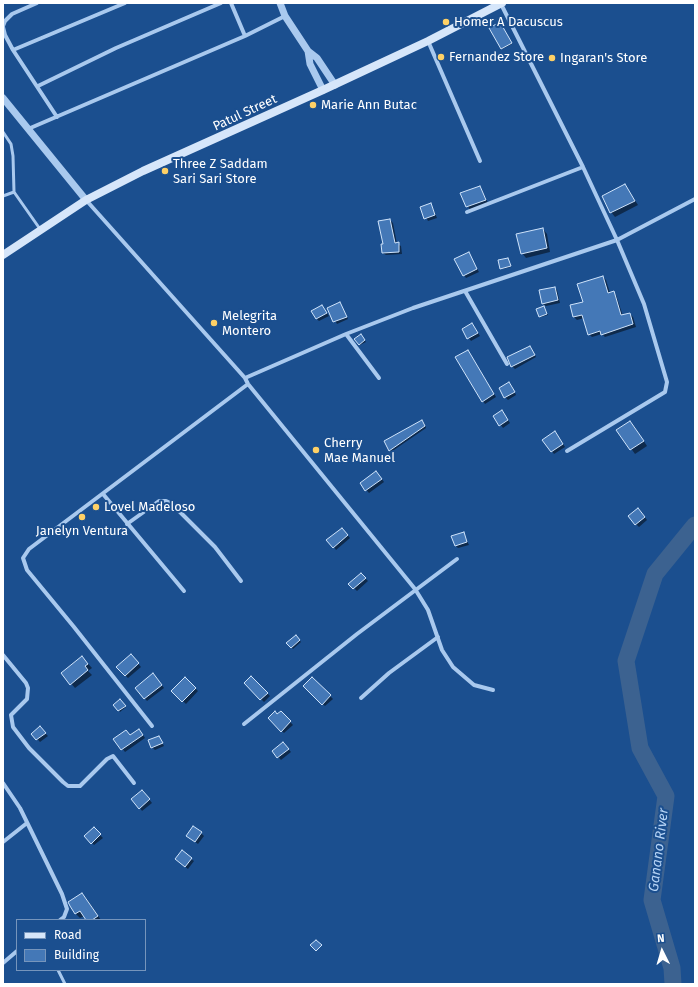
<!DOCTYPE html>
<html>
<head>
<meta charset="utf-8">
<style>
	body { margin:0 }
	#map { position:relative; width:698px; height:987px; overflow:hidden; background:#1b4f8f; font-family:"Fira Sans",sans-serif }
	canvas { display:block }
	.frame { position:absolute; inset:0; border:4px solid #fff; pointer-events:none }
	.legend { position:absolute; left:16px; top:919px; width:130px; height:52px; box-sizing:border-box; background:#1b4f8f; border:1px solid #7695bc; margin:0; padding:5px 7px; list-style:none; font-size:12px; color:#fff }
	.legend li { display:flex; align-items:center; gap:8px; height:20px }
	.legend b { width:20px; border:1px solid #7695bc }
	.north { position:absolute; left:642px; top:931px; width:40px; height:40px; -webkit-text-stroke:3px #1b4f8f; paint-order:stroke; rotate:355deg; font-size:11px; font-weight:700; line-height:16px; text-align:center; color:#fff }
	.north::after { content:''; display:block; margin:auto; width:14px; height:18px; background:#fff; clip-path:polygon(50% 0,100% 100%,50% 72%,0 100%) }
</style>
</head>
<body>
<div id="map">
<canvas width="698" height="987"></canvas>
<div class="frame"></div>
<ul class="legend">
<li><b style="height:5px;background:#d6e6fa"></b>Road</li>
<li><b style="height:11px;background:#4478b7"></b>Building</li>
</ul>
<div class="north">N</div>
</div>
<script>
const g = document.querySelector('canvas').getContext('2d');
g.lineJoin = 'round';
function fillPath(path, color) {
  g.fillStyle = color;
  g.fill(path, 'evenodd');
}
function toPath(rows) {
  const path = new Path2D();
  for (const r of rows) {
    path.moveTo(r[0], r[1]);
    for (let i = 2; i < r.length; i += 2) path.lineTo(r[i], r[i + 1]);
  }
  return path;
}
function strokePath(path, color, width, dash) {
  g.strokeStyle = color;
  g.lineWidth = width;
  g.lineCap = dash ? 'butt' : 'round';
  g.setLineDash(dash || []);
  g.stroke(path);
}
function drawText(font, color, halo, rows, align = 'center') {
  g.font = font + ' "Fira Sans",sans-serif';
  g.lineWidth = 4;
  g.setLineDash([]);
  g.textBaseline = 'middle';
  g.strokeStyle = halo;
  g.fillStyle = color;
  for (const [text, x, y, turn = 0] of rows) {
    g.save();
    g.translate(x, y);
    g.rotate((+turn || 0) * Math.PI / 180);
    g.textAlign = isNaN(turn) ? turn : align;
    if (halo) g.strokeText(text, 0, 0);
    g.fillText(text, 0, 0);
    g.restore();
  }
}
fillPath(toPath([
	[500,23,512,44,502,49,501,48],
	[625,185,638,205,615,217,611,212],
	[480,187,488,203,470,210,461,193],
	[431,204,437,218,428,221,421,207],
	[390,220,393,223,397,244,401,246,402,254,386,255,383,253],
	[543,229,547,234,550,252,526,258,522,253],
	[468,254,479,272,466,278,464,275],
	[508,259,511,267,502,269,501,268],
	[603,277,606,280,610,293,613,292,616,295,623,316,630,314,633,317,636,327,605,337,602,334,592,337,589,334,584,318,577,320,574,317,571,306,584,302],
	[554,288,557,290,560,303,546,306,543,304],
	[340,303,348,319,337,324,328,308],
	[322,306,329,316,319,321,316,318],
	[544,307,548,315,541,317,540,316],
	[472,324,480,336,471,341,463,330],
	[361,336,366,342,360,345,356,340],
	[530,347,536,357,515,369,512,366],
	[468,351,496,397,485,404,483,401],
	[512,386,516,395,508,400,505,397],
	[502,411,510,423,503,428,494,416],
	[424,423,426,428,391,452,390,450],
	[634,426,647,446,635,454,618,430],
	[557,435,565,447,554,454,544,440],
	[379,475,384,482,369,493,361,484],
	[641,512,647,520,639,527,636,524],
	[344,531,350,538,336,550,334,547],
	[463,533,469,545,458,548,456,546],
	[361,574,368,581,357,591,350,584],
	[296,636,301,642,293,649,288,643],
	[131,655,141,667,128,678,117,667],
	[82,657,92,668,88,671,92,675,75,688,62,673],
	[156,677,164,688,147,701,136,688],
	[251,677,270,696,264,702,245,683],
	[185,678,198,691,186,704,173,691],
	[312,678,333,699,325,706,304,686],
	[120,701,126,707,120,712,115,705],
	[281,712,293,725,284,733,269,718,277,716],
	[40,728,48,736,40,742,33,734],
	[126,731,130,735,141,732,145,738,125,752,115,739],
	[159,737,164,746,155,750,152,747],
	[286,746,291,752,281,760,273,751],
	[145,794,152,803,142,811,140,808],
	[94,829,103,838,94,845,86,836],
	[201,833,204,836,198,844,190,838],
	[191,859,194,861,188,869,179,862],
	[82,894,86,898,101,920,87,920,84,916,80,918,76,914,70,902]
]), '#0007');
strokePath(toPath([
	[673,984,672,968,652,900,666,796,640,748,626,661,655,574,695,525]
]), '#3c6290', 17);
const building = toPath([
	[500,22,512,43,501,49,489,28,500,22],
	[625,184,635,201,610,213,602,196,625,184],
	[480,186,486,200,466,207,460,193,480,186],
	[431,203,435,215,424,219,420,207,431,203],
	[390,219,395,243,399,242,399,252,382,253,381,244,383,244,378,221,390,219],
	[543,228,547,248,521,254,516,234,543,228],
	[469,252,477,269,463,276,454,259,469,252],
	[508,258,511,266,500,269,498,260,508,258],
	[603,276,608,293,614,291,621,315,630,313,633,324,601,335,600,331,588,335,582,315,573,317,570,305,583,302,577,284,603,276],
	[555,287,558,300,542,304,539,290,555,287],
	[340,302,347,317,333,322,327,308,340,302],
	[322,305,327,313,316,319,311,311,322,305],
	[544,306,547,314,539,317,536,309,544,306],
	[472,323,478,333,467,339,462,329,472,323],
	[361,334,365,340,359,345,354,339,361,334],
	[530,346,535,355,511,367,507,357,530,346],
	[468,350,494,394,482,402,455,357,468,350],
	[509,382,515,392,504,398,499,388,509,382],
	[502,410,508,420,499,426,493,416,502,410],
	[422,420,425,426,389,451,384,441,422,420],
	[630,421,644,441,630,450,616,430,630,421],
	[555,431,563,444,551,452,542,440,555,431],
	[376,471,382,479,365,491,360,483,376,471],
	[638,508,645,517,635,525,628,516,638,508],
	[342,528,348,535,333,548,326,540,342,528],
	[464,532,467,542,455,546,451,536,464,532],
	[361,573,366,578,353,589,348,584,361,573],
	[296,635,300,640,291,648,286,643,296,635],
	[131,654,139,663,125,676,116,667,131,654],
	[82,656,88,664,85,666,88,670,70,685,61,673,82,656],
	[153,673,162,685,144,699,135,688,153,673],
	[251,676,268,693,260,700,244,683,251,676],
	[185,677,196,688,182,702,171,691,185,677],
	[312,677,331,695,322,705,303,686,312,677],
	[120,699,126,706,118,711,113,705,120,699],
	[275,711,277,714,281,711,291,721,281,732,268,718,275,711],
	[40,726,46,733,36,740,31,734,40,726],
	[139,729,143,735,121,750,113,739,126,730,130,735,139,729],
	[159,736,163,743,151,748,148,740,159,736],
	[283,742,289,749,277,758,272,751,283,742],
	[142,790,150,799,139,809,131,799,142,790],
	[193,826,202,832,195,842,186,836,193,826],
	[94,827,101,834,91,844,84,836,94,827],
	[182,850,192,858,185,867,175,859,182,850],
	[82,893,98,916,92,920,86,920,80,911,75,914,70,906,68,902,82,893],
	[316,940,322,945,316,951,310,945,316,940]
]);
fillPath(building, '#4478b7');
strokePath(building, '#cfe3fa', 1);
strokePath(toPath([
	[3,132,11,144,13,156,14,192,40,229],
	[3,196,14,192],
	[58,970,65,984]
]), '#a9c9ee', 3);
strokePath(toPath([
	[231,3,245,36],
	[501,4,583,167,617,240,644,304,667,382,665,392,567,451],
	[3,26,5,21,12,14,37,3],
	[3,27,5,35,13,50,57,117],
	[428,41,480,161],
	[13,50,125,3],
	[38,86,116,48,221,3],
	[28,129,245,36,285,16],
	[86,200,245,378,248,384,415,589,428,610,442,650,453,667,474,685,493,690],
	[467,212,583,167],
	[465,291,507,364],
	[346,334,379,378],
	[245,378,346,334,413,308,617,240,695,199],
	[103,494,184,591],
	[127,524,159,501,166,501,172,504,215,547,241,581],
	[3,655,26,683,28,688,27,699,11,715,13,727,29,748,63,782,68,786,80,786,107,759,113,756,134,783],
	[361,698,389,673,438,637],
	[244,724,357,634,457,559],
	[152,726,74,627,27,570,23,558,29,549,248,384],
	[3,783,20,808,62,894,67,909,64,917,60,920],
	[3,842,27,823],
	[3,963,17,951]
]), '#a9c9ee', 4);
strokePath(toPath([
	[280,3,285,16,308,51,317,58,335,85],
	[308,51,310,64,323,90],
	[3,98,86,200]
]), '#a9c9ee', 7);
strokePath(toPath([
	[3,255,86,200,143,171,323,90,428,41,502,3]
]), '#d6e6fa', 8);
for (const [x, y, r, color] of [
	[446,22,4,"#ffd166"],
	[441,57,4,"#ffd166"],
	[552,58,4,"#ffd166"],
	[313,105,4,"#ffd166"],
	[165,171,4,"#ffd166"],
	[214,323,4,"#ffd166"],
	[316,450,4,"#ffd166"],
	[96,507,4,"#ffd166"],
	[82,517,4,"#ffd166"]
]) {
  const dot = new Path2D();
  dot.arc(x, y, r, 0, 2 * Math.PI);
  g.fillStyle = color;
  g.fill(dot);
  strokePath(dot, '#1b4f8f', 1.5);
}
drawText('13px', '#fff', '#1b4f8f', [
	["Homer A Dacuscus",454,22],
	["Fernandez Store",449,57],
	["Ingaran's Store",560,58],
	["Marie Ann Butac",321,105],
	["Three Z Saddam",173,164],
	["Sari Sari Store",173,179],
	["Melegrita",222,316],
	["Montero",222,331],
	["Cherry",324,443],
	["Mae Manuel",324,458],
	["Lovel Madeloso",104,507],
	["Janelyn Ventura",82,531,"center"]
], 'left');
drawText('13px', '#fff', '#1b4f8f', [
	["Patul Street",245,113,-25]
]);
drawText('italic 14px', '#b5d3f5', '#1b4f8f', [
	["Ganano River",659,850,-83]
]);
</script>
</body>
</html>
